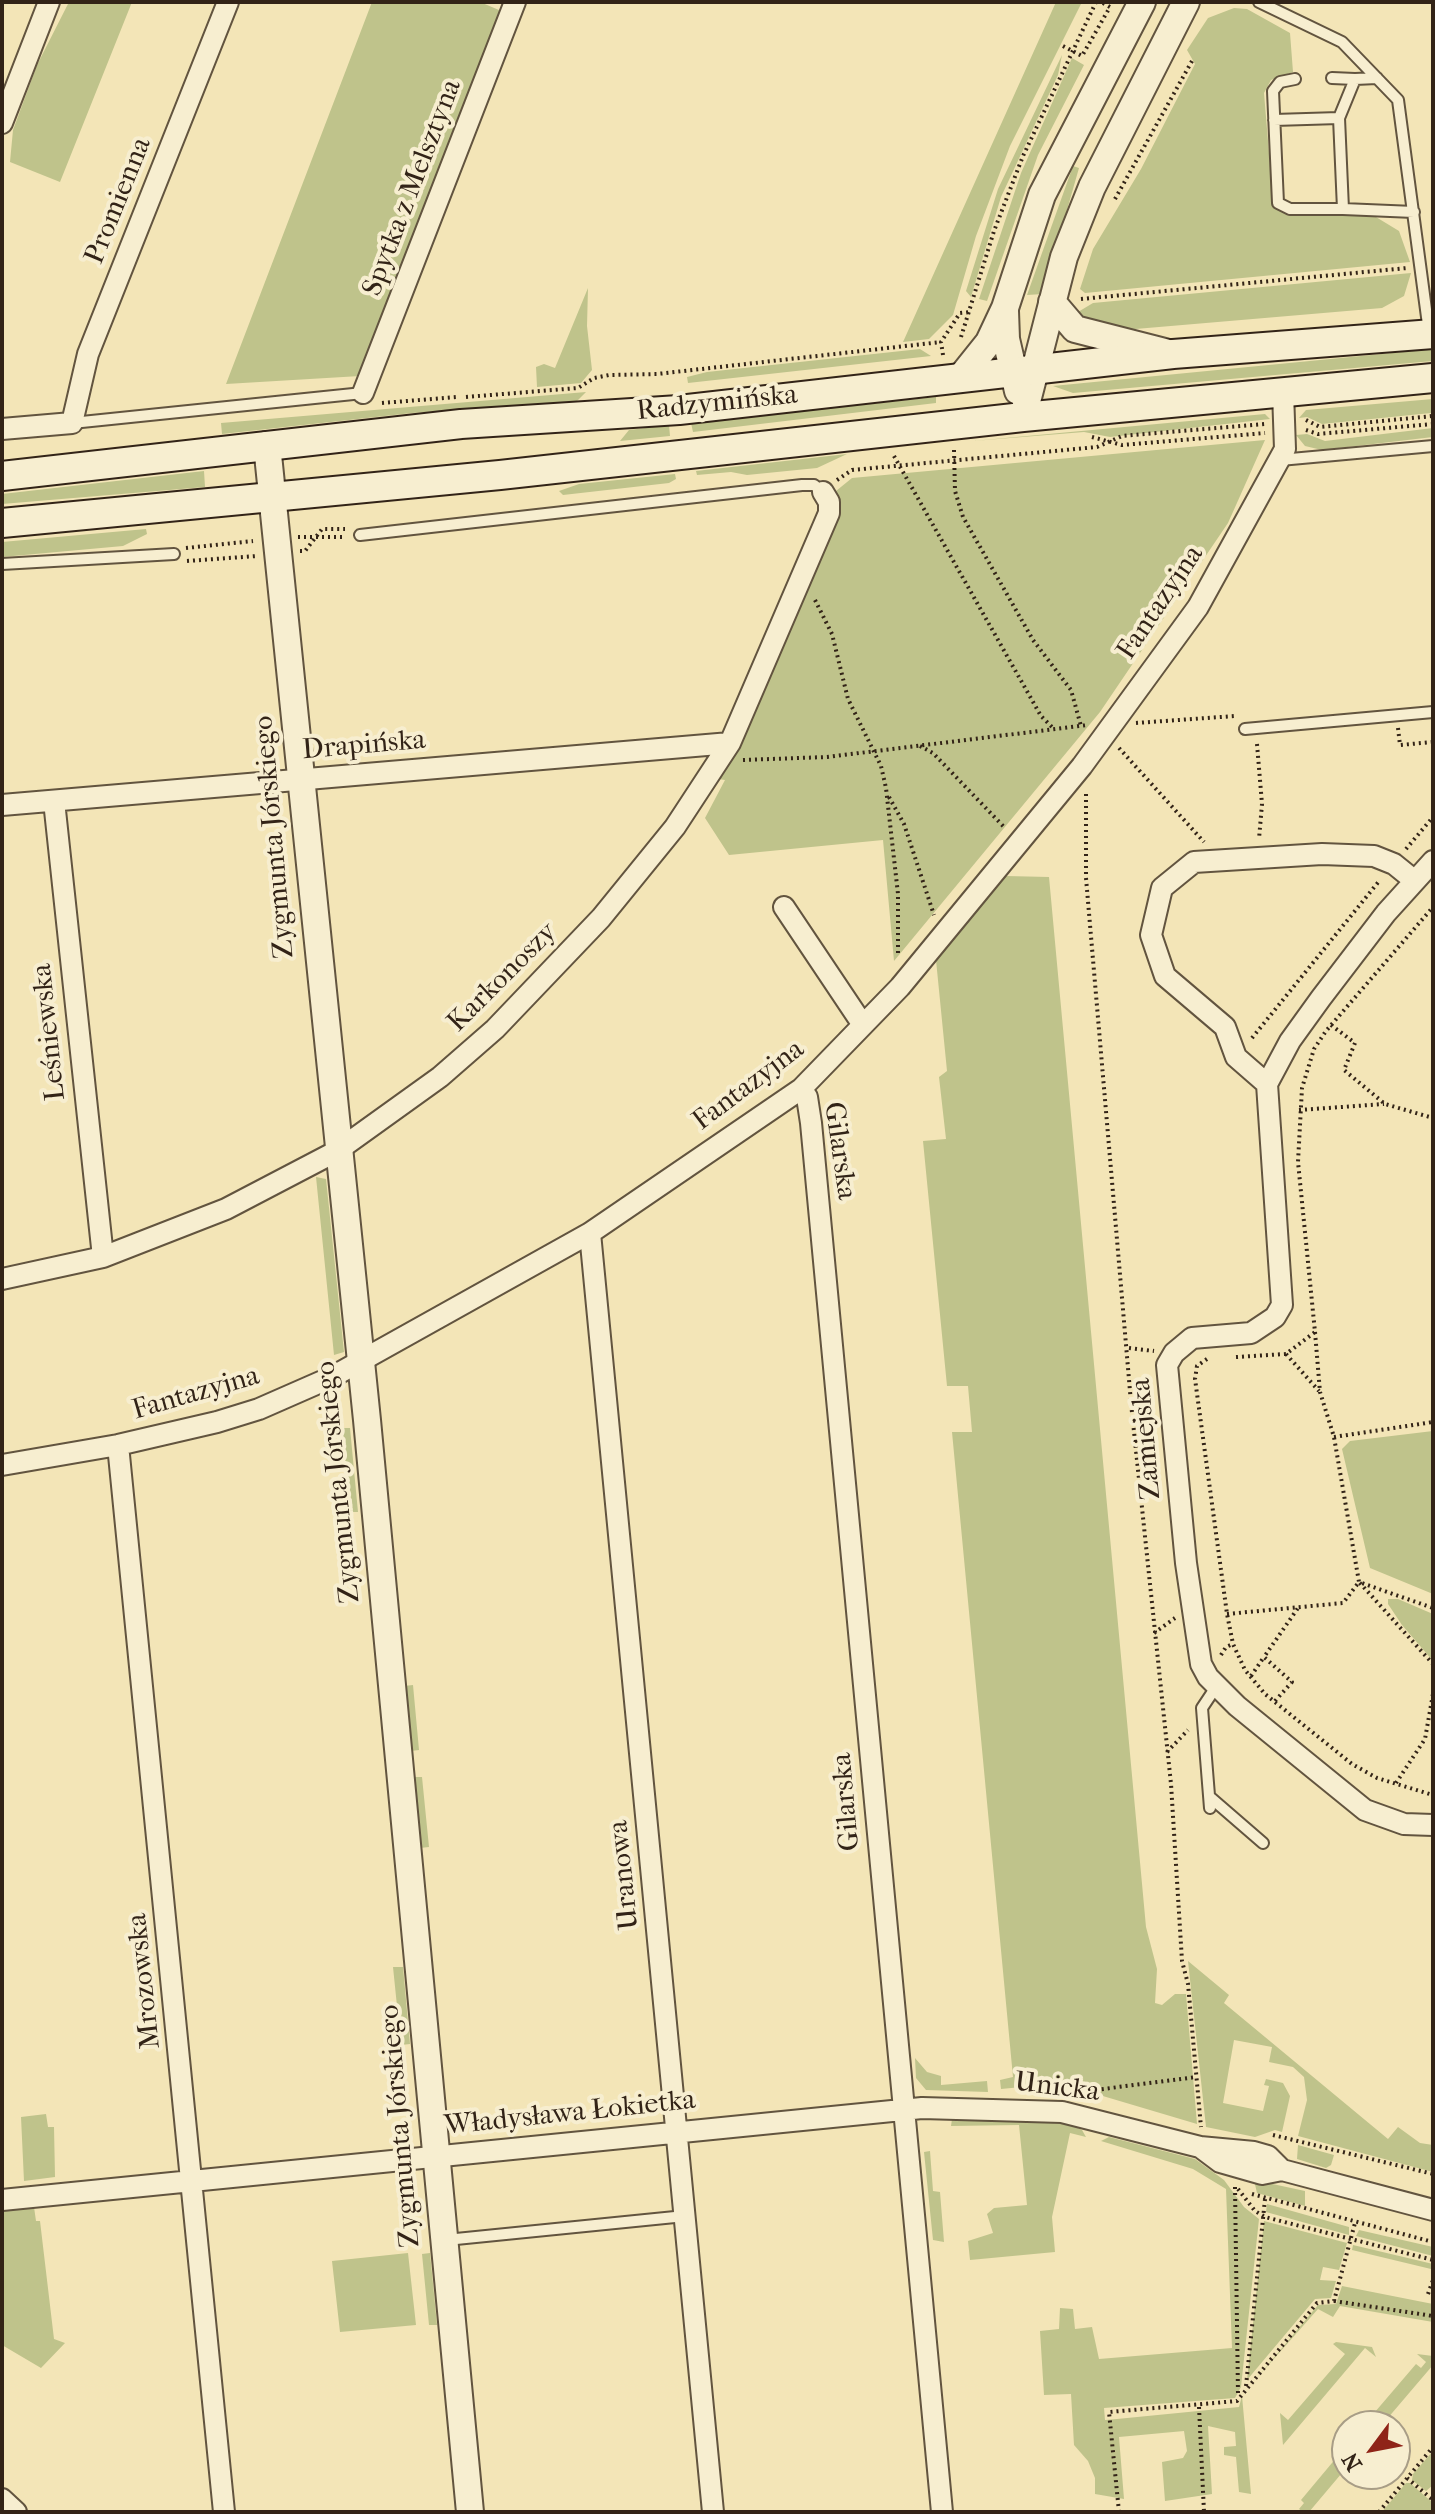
<!DOCTYPE html>
<html>
<head>
<meta charset="utf-8">
<style>
	body { margin:0 }
	#map { position:relative; width:1435px; height:2514px; overflow:hidden; background:#f3e5b7; font-family:"IM FELL French Canon",serif }
	canvas { display:block }
	.frame { position:absolute; inset:0; border:4px solid #322317; pointer-events:none }
	.north { position:absolute; left:1331px; top:2410px; width:80px; height:80px; box-sizing:border-box; background:#f7eed0; border:2px solid #a89d86; border-radius:50%; rotate:238deg; font-size:22px; font-weight:700; line-height:32px; text-align:center; color:#322317 }
	.north::after { content:''; display:block; margin:auto; width:28px; height:36px; background:#8f2418; clip-path:polygon(50% 0,100% 100%,50% 72%,0 100%) }
</style>
</head>
<body>
<div id="map">
<canvas width="1435" height="2514"></canvas>
<div class="frame"></div>
<div class="north">N</div>
</div>
<script>
const g = document.querySelector('canvas').getContext('2d');
g.lineJoin = 'round';
function fillPath(path, color) {
  g.fillStyle = color;
  g.fill(path, 'evenodd');
}
function toPath(rows) {
  const path = new Path2D();
  for (const r of rows) {
    path.moveTo(r[0], r[1]);
    for (let i = 2; i < r.length; i += 2) path.lineTo(r[i], r[i + 1]);
  }
  return path;
}
function strokePath(path, color, width, dash) {
  g.strokeStyle = color;
  g.lineWidth = width;
  g.lineCap = dash ? 'butt' : 'round';
  g.setLineDash(dash || []);
  g.stroke(path);
}
function drawText(font, color, halo, rows, align = 'center') {
  g.font = font + ' "IM FELL French Canon",serif';
  g.lineWidth = 8;
  g.setLineDash([]);
  g.textBaseline = 'middle';
  g.strokeStyle = halo;
  g.fillStyle = color;
  for (const [text, x, y, turn = 0] of rows) {
    g.save();
    g.translate(x, y);
    g.rotate((+turn || 0) * Math.PI / 180);
    g.textAlign = isNaN(turn) ? turn : align;
    if (halo) g.strokeText(text, 0, 0);
    g.fillText(text, 0, 0);
    g.restore();
  }
}
fillPath(toPath([
	[69,2,132,2,60,182,10,162,13,130,37,65],
	[372,2,480,2,506,13,360,376,226,384],
	[1056,2,1082,2,1010,146,976,236,953,315,929,339,903,342],
	[1234,8,1247,9,1290,33,1293,72,1271,80,1264,93,1273,201,1277,208,1371,214,1399,231,1410,262,1085,293,1080,289,1093,249,1141,169,1195,64,1187,50,1208,18],
	[1062,55,1058,75,1001,197,971,297,966,291,998,189],
	[1072,58,1084,65,1038,155,987,301,979,299,1021,173],
	[1073,166,1079,168,1043,294,1027,295],
	[1411,273,1404,296,1382,308,1112,331,1085,321,1078,312,1093,303],
	[588,288,587,326,592,370,581,383,537,387,536,367,544,364,555,368],
	[920,349,931,356,688,383,687,377,707,372],
	[1433,349,1433,361,1073,393,1053,386],
	[586,392,577,401,412,413,222,434,221,423],
	[936,397,936,403,693,432,691,423],
	[1433,399,1431,413,1322,424,1307,417,1299,418,1306,410],
	[1265,414,1270,419,1110,437,1084,432,973,441],
	[669,425,670,436,620,441,629,430],
	[1433,428,1433,437,1322,450,1305,446,1296,435,1307,434,1325,441],
	[1265,440,1228,523,1100,712,894,961,883,840,729,855,705,818,725,780,718,779,841,507,836,491,852,478],
	[847,454,817,468,747,475,731,472,697,475,696,471],
	[204,471,205,487,2,504,2,494],
	[675,474,676,479,669,483,563,495,559,491,579,484],
	[146,529,147,534,123,546,2,557,2,542],
	[1006,876,1049,877,1146,1927,1157,1969,1155,2003,1162,2005,1175,1994,1186,1994,1197,2124,1086,2091,1042,2085,1001,2089,1000,2080,1013,2077,952,1432,972,1432,968,1386,947,1386,923,1141,946,1139,939,1077,947,1071,936,960],
	[316,1177,326,1179,344,1352,334,1355],
	[342,1428,350,1428,358,1512,350,1512],
	[1433,1431,1433,1594,1370,1568,1342,1449,1350,1441],
	[1388,1599,1398,1599,1433,1614,1433,1661,1402,1625,1388,1604],
	[413,1685,419,1750,411,1751,404,1686],
	[413,1777,422,1777,429,1847,420,1848],
	[1188,1961,1229,1995,1224,2003,1388,2139,1398,2127,1420,2143,1433,2145,1433,2172,1298,2136,1307,2100,1304,2077,1293,2067,1269,2062,1272,2047,1234,2040,1223,2103,1263,2111,1269,2086,1264,2085,1266,2079,1283,2083,1290,2096,1282,2132,1275,2130,1255,2137,1206,2127],
	[393,1967,403,1967,410,2044,401,2045],
	[915,2058,927,2072,941,2076,941,2085,987,2081,988,2092,926,2090,916,2078],
	[46,2114,48,2127,54,2127,55,2177,24,2181,21,2117],
	[952,2119,1012,2119,1072,2125,1082,2130,1086,2137,1070,2133,1052,2217,1055,2252,970,2260,968,2241,993,2233,987,2214,994,2208,1027,2205,1019,2125,951,2126],
	[1109,2137,1195,2159,1224,2180,1244,2207,1259,2219,1241,2387,1235,2398,1104,2408,1105,2420,1117,2419,1239,2407,1242,2396,1251,2494,1239,2492,1236,2457,1224,2455,1224,2447,1236,2446,1235,2432,1208,2426,1212,2494,1165,2501,1162,2462,1183,2458,1187,2451,1184,2431,1119,2437,1124,2499,1095,2494,1095,2478,1088,2461,1074,2445,1071,2394,1044,2395,1040,2331,1059,2329,1060,2308,1073,2309,1075,2329,1092,2327,1099,2359,1232,2348,1226,2189,1193,2169,1101,2141],
	[1298,2145,1334,2155,1331,2165,1326,2168,1297,2159],
	[930,2151,933,2191,940,2192,944,2242,933,2240,924,2152],
	[1254,2180,1305,2191,1305,2206,1257,2193],
	[1267,2204,1349,2227,1349,2235,1266,2212],
	[34,2207,36,2221,40,2221,54,2339,65,2343,41,2368,2,2345,2,2211],
	[1264,2221,1347,2243,1339,2270,1323,2267,1320,2280,1336,2281,1331,2298,1315,2299,1247,2380],
	[1359,2230,1433,2247,1433,2256,1356,2236],
	[1353,2245,1433,2264,1431,2269,1352,2250],
	[408,2253,416,2325,340,2332,332,2261],
	[430,2253,437,2325,429,2325,422,2254],
	[1342,2286,1433,2304,1433,2322,1340,2306,1333,2317,1318,2309,1256,2379,1318,2305,1336,2304],
	[1336,2342,1372,2347,1376,2357,1365,2348,1283,2445,1280,2413,1288,2420,1345,2354,1333,2344],
	[1417,2354,1433,2356,1433,2365,1381,2426,1363,2426,1416,2364,1421,2368,1426,2362],
	[1347,2445,1347,2467,1309,2512,1303,2512,1299,2509,1304,2503,1301,2500],
	[1433,2451,1433,2485,1426,2491,1412,2480,1413,2474],
	[1406,2483,1410,2483,1433,2503,1433,2512,1382,2512]
]), '#bfc38b');
const service = toPath([
	[1259,2,1342,42,1398,100,1429,332],
	[1332,78,1355,79],
	[1377,78,1355,79,1339,118,1343,209,1414,212],
	[1295,79,1280,82,1273,91,1278,203,1290,209,1343,209],
	[1274,120,1339,118],
	[72,423,363,393],
	[1280,460,1433,446],
	[360,535,802,485,814,485,823,492],
	[2,564,174,554],
	[1245,729,1433,712],
	[1211,1798,1263,1843],
	[1210,1808,1202,1708,1216,1687],
	[446,2240,685,2216]
]);
const minor = toPath([
	[2,123,49,2],
	[363,393,515,2],
	[2,429,72,423,88,354,228,2],
	[54,801,103,1257],
	[2,805,730,743],
	[1433,861,1386,913,1321,998,1290,1041,1267,1084,1282,1305,1275,1317,1251,1333,1192,1338,1174,1353,1167,1365,1186,1563,1201,1664,1208,1677,1237,1706,1365,1810,1404,1824,1433,1825],
	[784,907,863,1025],
	[1267,1084,1236,1057,1225,1027,1165,976,1151,935,1162,888,1194,862,1322,854,1374,856,1394,864,1415,881],
	[801,1089,807,1097,811,1123,942,2512],
	[590,1233,713,2512],
	[2,1279,103,1257,226,1209,337,1151,440,1077,495,1029,601,918,675,827,730,743,829,513,829,502,823,492],
	[118,1445,224,2512],
	[2,1465,118,1445,217,1422,259,1409,332,1377,590,1233,801,1089,900,987,1082,766,1198,607,1285,449,1283,392],
	[1200,2147,1220,2162,1262,2174,1282,2170,1433,2210],
	[2,2200,922,2108,1062,2112,1200,2147,1254,2152,1268,2156,1282,2170],
	[2,2499,16,2512]
]);
const tertiary = toPath([
	[1052,302,1075,329,1165,352],
	[1005,311,1006,339,1018,391],
	[961,377,989,342,1005,308,1042,195,1142,2],
	[1023,417,1064,257,1092,187,1186,2],
	[267,445,367,1420,470,2512]
]);
const secondary = toPath([
	[2,476,461,424,679,410,1173,354,1433,334],
	[2,523,500,475,1023,417,1433,378]
]);
strokePath(service, '#62543f', 14);
strokePath(minor, '#62543f', 24);
strokePath(tertiary, '#62543f', 30);
strokePath(secondary, '#322317', 32);
strokePath(toPath([
	[1063,46,1082,56,1110,7,1101,2],
	[1115,199,1192,61],
	[1081,299,1407,268],
	[961,337,994,231,1023,156,1096,2],
	[943,355,941,342,960,313,970,312],
	[466,397,578,388,594,378,609,375,657,374,941,342],
	[382,403,457,397],
	[1306,420,1320,427,1433,416],
	[1306,430,1318,434,1433,424],
	[1092,437,1122,445,1265,433],
	[954,450,955,491,963,517,1033,640,1071,690,1081,726],
	[894,456,1041,716,1054,729],
	[837,480,852,470,1097,447,1122,436,1265,424],
	[298,537,345,537],
	[186,548,253,541],
	[300,551,305,551,322,529,345,529],
	[187,561,257,556],
	[815,600,832,634,848,699,881,766,886,788,898,894,898,956],
	[1136,723,1235,716],
	[1398,728,1400,745,1433,742],
	[1257,744,1262,804,1259,839],
	[920,746,933,753,1005,828],
	[1119,748,1204,842],
	[743,760,827,757,1088,725],
	[1086,794,1086,878,1131,1403,1171,1784,1182,1961,1188,1984,1201,2127],
	[889,797,904,824,934,915],
	[1406,849,1433,817],
	[1331,1025,1355,1043,1344,1070,1385,1104,1433,1118],
	[1252,1038,1380,880],
	[1299,1110,1384,1104],
	[1315,1332,1320,1392,1334,1437,1359,1582,1433,1608],
	[1129,1348,1154,1351],
	[1286,1354,1319,1391],
	[1236,1357,1286,1354,1315,1332,1298,1162,1302,1088,1314,1049,1326,1031,1433,907],
	[1207,1359,1197,1366,1195,1379,1227,1614,1233,1644,1245,1670,1265,1694,1352,1764,1377,1778,1433,1795],
	[1334,1437,1433,1422],
	[1227,1614,1343,1603,1359,1582,1433,1664],
	[1154,1633,1175,1618],
	[1221,1655,1226,1647,1233,1644],
	[1251,1676,1264,1657],
	[1275,1701,1292,1682,1264,1657,1298,1608],
	[1167,1752,1188,1730],
	[1396,1783,1425,1739,1433,1694],
	[1072,2093,1196,2077],
	[1273,2135,1433,2174],
	[1235,2187,1238,2394],
	[1238,2189,1255,2211,1265,2217,1433,2260],
	[1252,2194,1433,2242],
	[1428,2294,1433,2280],
	[1334,2301,1433,2316],
	[1246,2386,1265,2199],
	[1199,2407,1204,2512],
	[1407,2478,1433,2500],
	[1119,2512,1109,2412,1237,2401,1317,2303,1334,2301,1355,2223],
	[1379,2512,1433,2447]
]), '#322317', 4, [2, 4]);
strokePath(service, '#f7eed0', 10);
strokePath(minor, '#f7eed0', 20);
strokePath(tertiary, '#f7eed0', 26);
strokePath(secondary, '#f7eed0', 28);
drawText('28px', '#322317', '#f7eed0', [
	["Spytka z Melsztyna",413,188,-69],
	["Promienna",119,201,-68],
	["Radzymińska",717,404,-6],
	["Fantazyjna",1161,603,-56],
	["Drapińska",364,746,-5],
	["Zygmunta Jórskiego",275,837,-95],
	["Karkonoszy",503,978,-45],
	["Leśniewska",50,1032,-96],
	["Fantazyjna",749,1086,-37],
	["Gilarska",839,1151,82],
	["Fantazyjna",196,1394,-16],
	["Zamiejska",1147,1439,-95],
	["Zygmunta Jórskiego",339,1482,-96],
	["Gilarska",847,1802,-95],
	["Uranowa",625,1875,-96],
	["Mrozowska",145,1981,-96],
	["Unicka",1057,2088,7],
	["Władysława Łokietka",570,2114,-6],
	["Zygmunta Jórskiego",401,2126,-95]
]);
</script>
</body>
</html>
